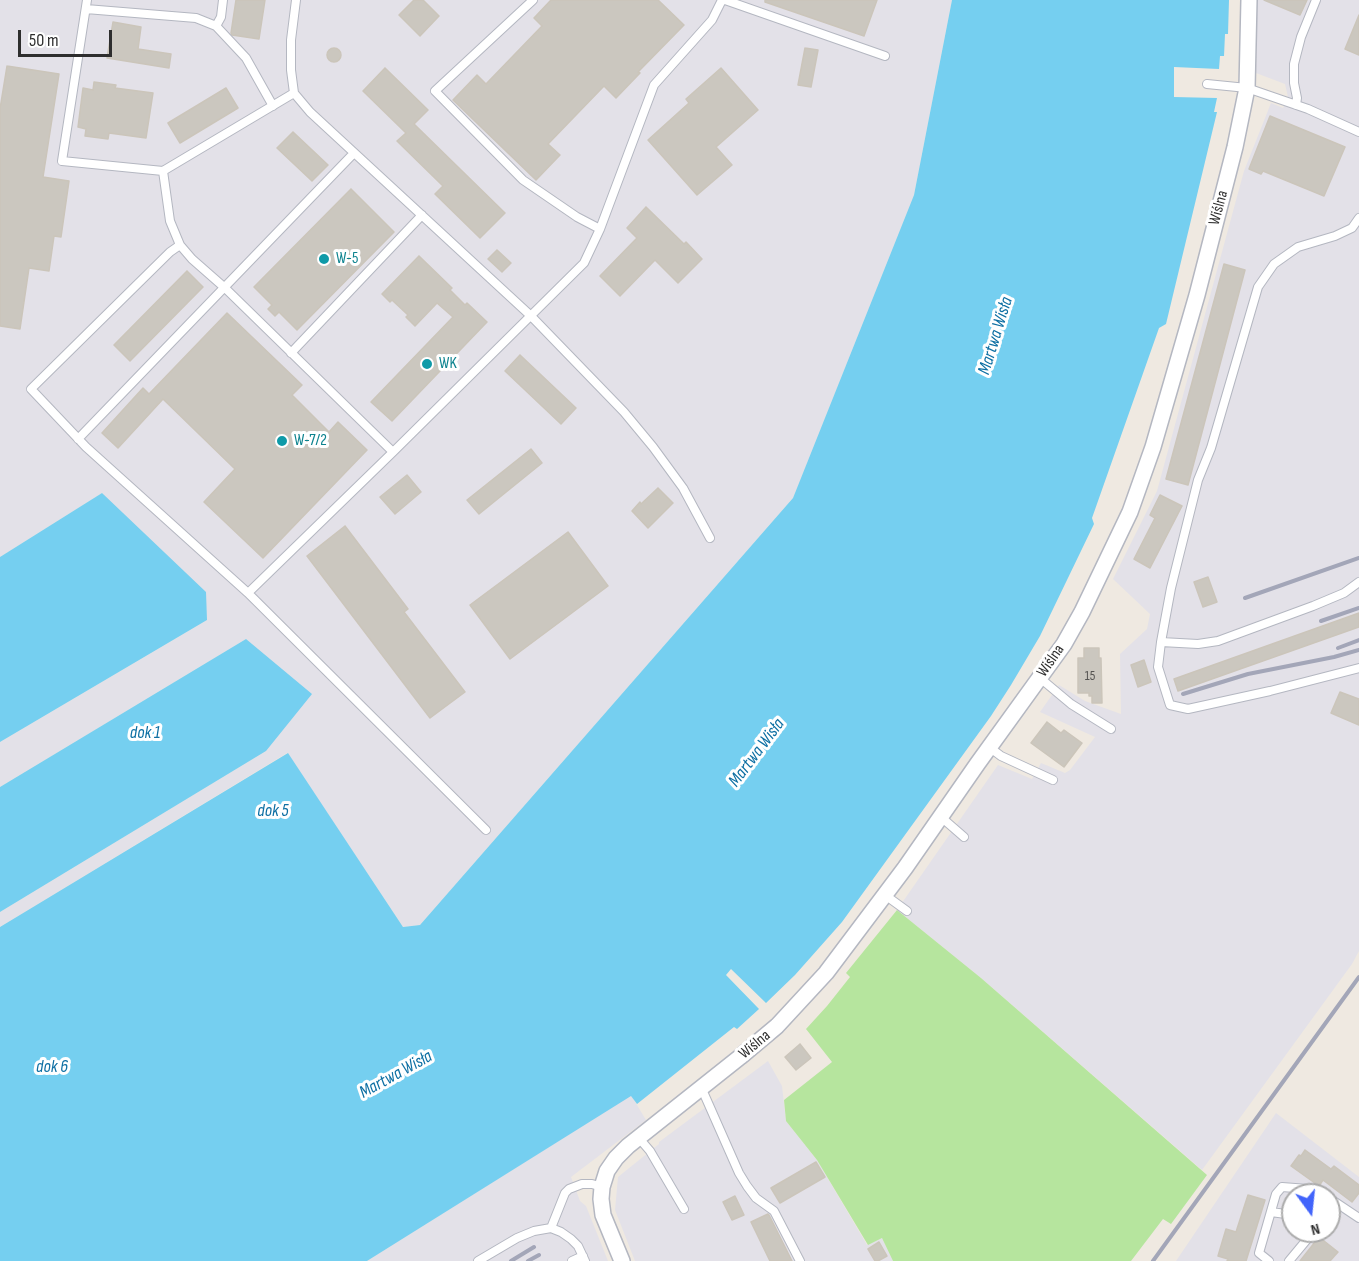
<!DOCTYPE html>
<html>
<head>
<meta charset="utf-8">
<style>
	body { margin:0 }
	#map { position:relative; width:1359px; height:1261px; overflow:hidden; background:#efe9e1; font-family:"Sofia Sans Condensed",sans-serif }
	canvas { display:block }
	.north { position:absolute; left:1281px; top:1183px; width:60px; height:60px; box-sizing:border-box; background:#fff; border:2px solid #ababab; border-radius:50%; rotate:165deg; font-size:16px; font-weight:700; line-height:24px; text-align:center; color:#2e2e2e }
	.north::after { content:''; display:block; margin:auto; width:21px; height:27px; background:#4264fb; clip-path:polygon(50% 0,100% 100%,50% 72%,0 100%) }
	.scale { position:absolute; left:18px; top:30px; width:94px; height:27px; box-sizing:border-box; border:3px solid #2e2e2e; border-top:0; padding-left:8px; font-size:18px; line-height:21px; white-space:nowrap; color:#2e2e2e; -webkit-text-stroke:4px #fff; paint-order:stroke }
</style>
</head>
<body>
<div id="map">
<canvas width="1359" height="1261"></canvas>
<div class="north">N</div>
<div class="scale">50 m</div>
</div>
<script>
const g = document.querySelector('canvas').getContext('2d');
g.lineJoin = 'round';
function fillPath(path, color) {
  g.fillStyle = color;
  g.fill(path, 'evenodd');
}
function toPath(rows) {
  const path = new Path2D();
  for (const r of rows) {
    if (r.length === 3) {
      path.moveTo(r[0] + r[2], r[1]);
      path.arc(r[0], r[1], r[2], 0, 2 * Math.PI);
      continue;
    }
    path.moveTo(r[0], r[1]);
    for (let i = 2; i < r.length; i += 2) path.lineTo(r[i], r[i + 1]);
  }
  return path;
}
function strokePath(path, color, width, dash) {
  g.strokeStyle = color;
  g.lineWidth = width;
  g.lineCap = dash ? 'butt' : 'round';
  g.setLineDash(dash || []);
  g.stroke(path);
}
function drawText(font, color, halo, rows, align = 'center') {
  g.font = font + ' "Sofia Sans Condensed",sans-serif';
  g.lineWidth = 6;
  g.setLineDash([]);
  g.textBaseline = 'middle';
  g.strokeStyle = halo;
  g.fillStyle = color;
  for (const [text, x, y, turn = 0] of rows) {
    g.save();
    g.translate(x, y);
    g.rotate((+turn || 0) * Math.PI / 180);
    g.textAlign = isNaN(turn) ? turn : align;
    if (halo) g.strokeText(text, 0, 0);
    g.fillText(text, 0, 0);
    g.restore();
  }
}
fillPath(toPath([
	[0,0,952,0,914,195,793,498,420,925,403,927,287,753,0,927,0,912,266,751,246,639,0,787,0,742,207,620,102,493,0,557],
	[1257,0,1359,0,1359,951,1352,964,1202,1170,981,978,897,910,998,765,1032,779,1041,763,1065,773,1070,770,1095,737,1040,712,1059,685,1085,701,1121,714,1120,654,1147,629,1150,614,1113,579,1157,491,1244,171,1271,103,1283,108,1288,97,1285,84,1256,73],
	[768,1061,782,1086,786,1121,817,1160,867,1245,882,1238,893,1261,635,1261,615,1210,618,1177,659,1144,659,1142],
	[631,1095,646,1120,571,1177,580,1201,586,1206,608,1261,367,1261],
	[1276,1113,1359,1177,1359,1261,1176,1261],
	[1293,1195,1329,1195,1329,1231,1293,1231]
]), '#e3e1e8');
fillPath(toPath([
	[897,910,981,978,1207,1175,1171,1224,1163,1219,1131,1261,893,1261,882,1238,868,1245,817,1160,786,1121,784,1100,832,1062,806,1029,827,1006,850,977,846,973]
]), '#b6e59e');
fillPath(toPath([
	[952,0,1229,0,1228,34,1225,34,1224,56,1220,56,1219,69,1174,67,1174,97,1217,98,1214,112,1217,112,1166,324,1159,328,1092,518,1094,524,1040,636,1011,685,991,716,842,922,795,975,766,1003,731,969,726,975,759,1009,737,1029,734,1027,637,1104,631,1096,367,1261,0,1261,0,927,288,753,403,927,420,925,793,498,914,195],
	[102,493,206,592,207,620,0,742,0,557],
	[246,639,312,694,266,751,0,912,0,787]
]), '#75cff0');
const building = toPath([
	[236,0,265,0,259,39,232,35,231,33,236,0],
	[414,0,423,0,439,16,420,36,399,15,414,0],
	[551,0,658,0,684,25,638,72,640,73,616,98,604,86,548,144,560,155,536,180,453,100,477,75,486,84,542,26,534,18,551,0],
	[765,0,877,0,864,36,765,2,765,0],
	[1264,0,1307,0,1300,15,1264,0],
	[1359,15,1359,55,1345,49,1359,15],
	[113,22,141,27,138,49,171,54,169,68,107,58,113,22],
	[334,55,7],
	[805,48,818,50,811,87,798,85,805,48],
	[7,66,59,74,43,177,69,181,61,237,54,236,49,271,29,268,20,329,0,326,0,109,7,66],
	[385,68,428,110,414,124,505,213,480,238,435,194,443,186,397,141,406,133,363,91,385,68],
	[721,68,758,110,716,147,732,165,697,195,648,140,689,103,686,99,721,68],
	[94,82,116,85,115,88,153,93,146,138,109,133,108,139,85,136,86,129,78,127,83,88,93,90,94,82],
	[226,88,238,108,180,143,168,123,226,88],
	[1270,116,1345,147,1324,196,1263,171,1261,174,1249,169,1270,116],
	[293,132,328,165,312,181,277,148,293,132],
	[351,189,394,232,297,330,279,312,275,316,268,309,272,305,254,287,351,189],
	[646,207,684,244,686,242,702,259,678,283,655,260,620,296,600,276,637,238,627,228,646,207],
	[497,250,511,263,502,272,488,259,497,250],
	[419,256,452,288,450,290,465,305,467,303,487,322,392,421,371,402,453,317,437,303,415,326,406,317,408,315,392,300,390,302,382,294,419,256],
	[1224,264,1245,270,1188,485,1166,479,1224,264],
	[187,271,203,287,130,361,114,345,187,271],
	[227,313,302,385,292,395,329,432,338,422,367,450,263,558,204,502,235,469,163,399,118,448,102,433,143,388,149,394,227,313],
	[520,355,576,408,561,424,505,371,520,355],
	[531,449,542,463,479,514,467,500,531,449],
	[407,475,421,492,395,514,380,497,407,475],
	[658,488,673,503,648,528,632,511,640,502,641,504,658,488],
	[1160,495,1182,506,1150,568,1134,559,1155,518,1150,515,1160,495],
	[345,526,408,609,404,612,465,692,430,718,307,556,345,526],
	[568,532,608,586,510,659,470,605,568,532],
	[1208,577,1217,602,1203,607,1194,582,1208,577],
	[1359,613,1359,627,1178,691,1174,679,1359,613],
	[1084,648,1099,648,1099,658,1101,658,1102,703,1092,703,1092,696,1089,696,1089,693,1078,693,1078,658,1084,658,1084,648],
	[1144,660,1151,682,1138,687,1131,665,1144,660],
	[1340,692,1359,699,1359,725,1331,713,1340,692],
	[1047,722,1061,733,1064,730,1082,743,1064,767,1031,743,1047,722],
	[800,1044,811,1058,796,1070,785,1057,800,1044],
	[1305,1150,1331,1169,1334,1166,1359,1185,1359,1193,1352,1202,1323,1180,1319,1186,1291,1166,1299,1155,1301,1156,1305,1150],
	[816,1162,825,1177,780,1203,771,1188,816,1162],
	[1248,1195,1265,1200,1246,1261,1227,1261,1228,1259,1218,1256,1226,1229,1236,1232,1248,1195],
	[735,1196,744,1215,732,1220,723,1202,735,1196],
	[768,1214,769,1215,792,1261,770,1261,751,1222,768,1214],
	[1319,1237,1338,1252,1330,1261,1300,1261,1319,1237],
	[879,1242,887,1256,878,1261,875,1261,868,1249,879,1242]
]);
fillPath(building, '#cbc7bf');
strokePath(building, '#cbc5ba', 1.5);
const service = toPath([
	[87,0,62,161,163,171,294,93],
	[296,0,291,40,291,70,294,93,310,112,531,316,624,412,653,447,683,488,710,538],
	[533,0,435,91,523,180,577,217,600,229],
	[725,0,885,56],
	[86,9,196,18,216,26,246,58,273,106],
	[216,26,221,17,223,0],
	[1207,84,1247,88,1308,109,1359,132],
	[1296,105,1297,98,1294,83,1294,64,1301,37,1316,0],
	[163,171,170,221,180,245,192,259,225,288,393,452],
	[1359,218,1352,228,1335,236,1298,247,1274,264,1258,287,1211,448,1198,480,1171,588,1161,642,1198,644,1218,641,1313,606,1344,593,1359,582],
	[180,245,170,252,31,389,86,447,248,593,486,830],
	[291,353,422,215],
	[78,439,354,153],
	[248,593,393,452,584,263,600,229,654,85,712,20,722,0],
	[1161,642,1158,667,1170,705,1188,709,1270,691,1359,668],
	[1040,678,1071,704,1111,729],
	[989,747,1001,756,1053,780],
	[941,817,964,837],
	[885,895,907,911],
	[701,1087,739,1173,747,1186,756,1198,774,1211,800,1261],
	[638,1137,650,1151,684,1209],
	[1329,1198,1359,1218],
	[1271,1212,1293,1215],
	[1329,1212,1336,1203],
	[478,1261,517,1238,534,1231,551,1228],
	[572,1261,583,1256],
	[585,1261,578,1246,571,1239,561,1232,551,1228,565,1193,569,1189,582,1184,592,1184,602,1187],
	[1269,1261,1259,1253,1276,1194,1282,1187,1308,1189,1322,1195],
	[1289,1261,1314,1231]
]);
const minor = toPath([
	[622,1261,603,1215,601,1199,602,1187,607,1171,616,1158,628,1146,740,1057,777,1026,826,973,905,868,978,763,1064,644,1082,612,1130,512,1153,447,1197,295,1235,147,1247,88,1249,0]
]);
strokePath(service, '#b4b7c1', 10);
strokePath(minor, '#b4b7c1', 18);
strokePath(service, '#fff', 8);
strokePath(minor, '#fff', 15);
strokePath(toPath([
	[1245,598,1359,558],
	[1321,621,1359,608],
	[1338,648,1359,640],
	[1183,694,1248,674,1334,657,1359,650],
	[511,1261,534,1247],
	[528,1261,539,1255],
	[1153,1261,1359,977]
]), '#a3a6b8', 4);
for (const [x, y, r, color] of [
	[324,259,6,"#0f9aa8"],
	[427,364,6,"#0f9aa8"],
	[282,441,6,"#0f9aa8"]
]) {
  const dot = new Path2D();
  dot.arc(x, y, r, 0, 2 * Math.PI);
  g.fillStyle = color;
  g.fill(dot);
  strokePath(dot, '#fff', 2);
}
drawText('14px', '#555452', null, [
	["15",1090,676]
]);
drawText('16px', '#2e2e2e', '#fff', [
	["Wiślna",1219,208,-75],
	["Wiślna",1051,661,-55],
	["Wiślna",755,1045,-40]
]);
drawText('16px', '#0d838f', '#fff', [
	["W-5",336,259],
	["WK",439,364],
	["W-7/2",294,441]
], 'left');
drawText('italic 18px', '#0d6fa3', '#fff', [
	["Martwa Wisła",996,336,-73],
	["dok 1",145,733],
	["Martwa Wisła",757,753,-53],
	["dok 5",273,811],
	["dok 6",52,1067],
	["Martwa Wisła",396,1075,-29]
]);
</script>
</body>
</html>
